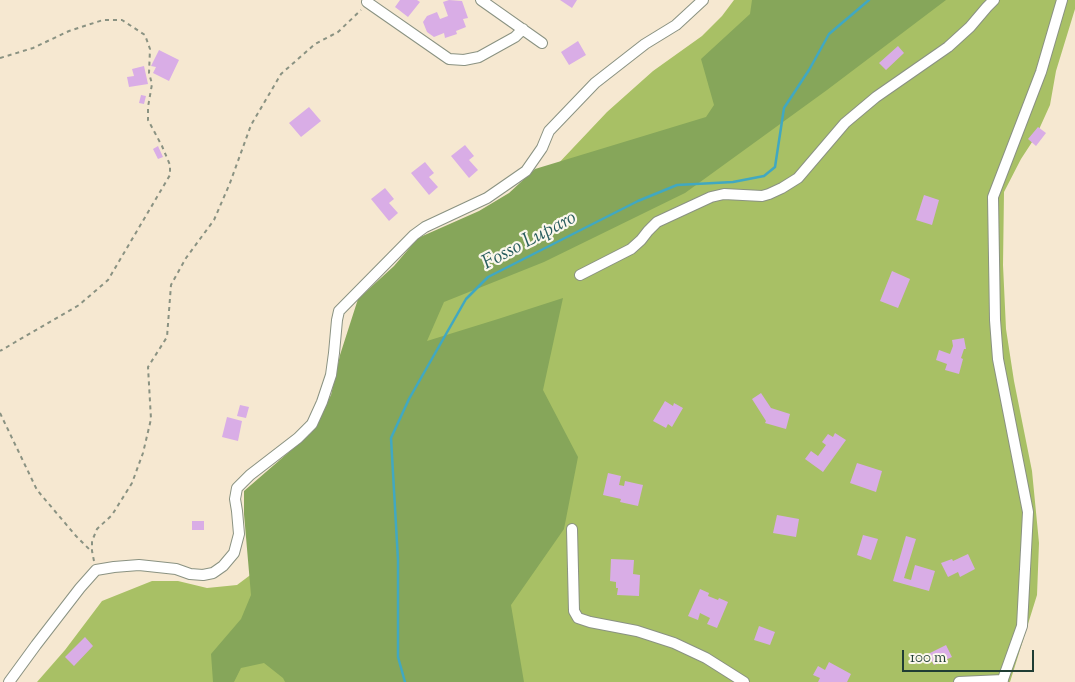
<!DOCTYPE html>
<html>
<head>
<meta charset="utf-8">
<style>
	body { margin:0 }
	#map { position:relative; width:1075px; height:682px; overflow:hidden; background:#f6e8d1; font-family:"Sorts Mill Goudy",serif }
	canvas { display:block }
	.scale { position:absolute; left:902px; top:650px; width:132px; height:22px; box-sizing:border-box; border:2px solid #1f3d34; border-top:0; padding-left:6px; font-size:15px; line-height:18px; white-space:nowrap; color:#1f3d34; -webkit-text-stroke:4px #fbf7ec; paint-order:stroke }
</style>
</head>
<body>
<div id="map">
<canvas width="1075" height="682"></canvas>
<div class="scale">100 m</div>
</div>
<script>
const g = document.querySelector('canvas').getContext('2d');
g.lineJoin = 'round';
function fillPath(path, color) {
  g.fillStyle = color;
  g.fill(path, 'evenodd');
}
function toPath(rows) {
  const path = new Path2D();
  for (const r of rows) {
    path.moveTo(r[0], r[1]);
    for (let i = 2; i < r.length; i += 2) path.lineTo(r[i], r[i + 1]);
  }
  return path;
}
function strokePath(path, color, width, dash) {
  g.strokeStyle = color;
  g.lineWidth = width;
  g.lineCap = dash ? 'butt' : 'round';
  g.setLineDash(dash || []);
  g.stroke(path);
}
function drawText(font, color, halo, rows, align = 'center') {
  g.font = font + ' "Sorts Mill Goudy",serif';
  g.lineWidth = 4.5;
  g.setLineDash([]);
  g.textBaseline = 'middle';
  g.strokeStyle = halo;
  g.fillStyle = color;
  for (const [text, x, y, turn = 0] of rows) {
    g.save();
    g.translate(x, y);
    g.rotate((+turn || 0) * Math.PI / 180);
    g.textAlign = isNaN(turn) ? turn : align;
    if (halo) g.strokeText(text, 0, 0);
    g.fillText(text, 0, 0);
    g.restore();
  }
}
fillPath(toPath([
	[734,0,1075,0,1075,9,1056,71,1050,105,1036,136,1021,159,1004,192,1003,265,1006,329,1014,381,1032,471,1039,543,1037,595,1010,682,37,682,65,650,102,601,152,581,178,581,207,588,237,585,257,570,355,390,538,185,607,112,653,71,702,36,722,16]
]), '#a8c065');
fillPath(toPath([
	[752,0,946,0,827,90,685,193,544,262,444,302,427,341,498,319,563,298,543,390,578,457,564,529,511,605,524,682,285,682,283,678,264,663,241,668,234,682,213,682,211,654,241,619,251,595,244,514,244,491,311,433,331,395,340,355,358,299,394,266,418,238,479,211,509,193,535,169,706,117,714,105,701,59,750,14]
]), '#86a65a');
strokePath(toPath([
	[405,682,398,657,398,560,391,438,409,399,466,299,488,277,638,201,677,185,733,182,764,176,775,167,784,108,809,70,829,34,869,0]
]), '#41a8c1', 2.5);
fillPath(toPath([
	[400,0,417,0,420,2,408,17,395,7],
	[449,0,462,1,468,18,463,19,466,27,456,31,457,34,445,38,444,33,434,37,427,32,423,22,427,16,437,12,440,19,448,16,443,2],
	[560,0,577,0,572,8],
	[578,41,586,55,569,65,561,52],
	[898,46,904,53,886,70,879,63],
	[159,50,179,60,169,81,153,73,156,67,151,66],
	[144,66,148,84,129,87,127,77,134,76,132,69],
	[141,95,146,96,144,104,139,103],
	[309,107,321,121,301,137,289,123],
	[1038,127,1046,133,1036,146,1028,139],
	[465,145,474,156,469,160,478,170,469,178,451,156],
	[158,146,163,157,158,159,153,149],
	[425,162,434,173,429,177,438,187,429,195,411,173],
	[385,188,394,199,389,203,398,213,389,221,371,199],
	[924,195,939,200,932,225,916,220],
	[892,271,910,279,898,308,880,301],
	[964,338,966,349,964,349,961,358,963,359,959,374,945,370,947,364,936,360,939,350,950,354,953,346,952,340],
	[761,393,771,408,790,414,786,429,765,423,766,421,752,399],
	[665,401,673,406,674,403,683,408,672,427,668,424,666,428,653,421],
	[240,405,249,407,246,418,237,416],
	[227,417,242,421,238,441,222,437],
	[835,433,846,440,823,472,805,459,811,451,818,456,826,445,822,442,828,434,833,437],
	[857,463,882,471,876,492,850,483],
	[608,473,621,476,619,485,624,486,625,481,643,485,638,506,620,502,621,499,603,495],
	[777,515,799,519,796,537,773,533],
	[192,521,204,521,204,530,192,530],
	[863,535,878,539,871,560,857,555],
	[906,536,916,539,904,578,911,580,915,565,935,571,929,591,893,581],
	[968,554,975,569,960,577,958,572,948,577,941,563,952,559,953,561],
	[611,559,634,560,633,574,640,575,639,596,617,595,618,588,616,588,616,582,610,581],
	[700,589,709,593,708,596,718,600,719,598,728,602,717,628,707,624,710,618,700,613,698,620,688,616],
	[759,626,775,632,770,645,754,640],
	[85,637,93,646,74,666,65,657],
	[946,645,952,657,934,665,928,654],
	[829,662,851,674,847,682,818,682,820,678,813,675,818,666,825,670]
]), '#d9ade6');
const minor = toPath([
	[481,0,542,43],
	[367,2,449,59,464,60,479,57,515,37,523,29],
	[580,275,631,249,641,240,648,231,657,222,711,197,724,194,762,196,769,194,782,188,798,178,845,123,876,97,948,47,970,27,987,7,994,0],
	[572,529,574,611,578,618,590,622,637,631,674,643,706,658,744,682],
	[9,682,36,645,80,588,96,570,114,567,139,565,176,569,190,574,203,575,213,573,223,566,234,553,239,534,237,511,235,499,237,488,250,475,298,438,312,424,322,402,331,375,334,353,337,320,339,311,414,235,425,227,487,198,526,171,542,148,549,131,595,83,645,44,676,25,703,0],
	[959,682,1003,680],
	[1002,682,1022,626,1028,512,998,359,995,320,993,197,1041,72,1062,0]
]);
strokePath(minor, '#8a9282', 12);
strokePath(toPath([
	[0,58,33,48,69,31,103,20,122,20,145,35,150,49,149,73,152,84,148,107,148,120,162,146,170,165,170,175,108,280,79,305,0,351],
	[0,413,37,490,76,536,91,551],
	[94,561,92,551,92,541,97,529,112,515,132,483,143,453,151,419,148,367,167,337,171,285,186,258,214,220,230,183,251,125,281,74,315,44,338,32,361,10]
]), '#8a9282', 2, [4, 4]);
strokePath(minor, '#fff', 10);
drawText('italic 20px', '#295d5e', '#fbf7ec', [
	["Fosso Luparo",530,242,-28]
]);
</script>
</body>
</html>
